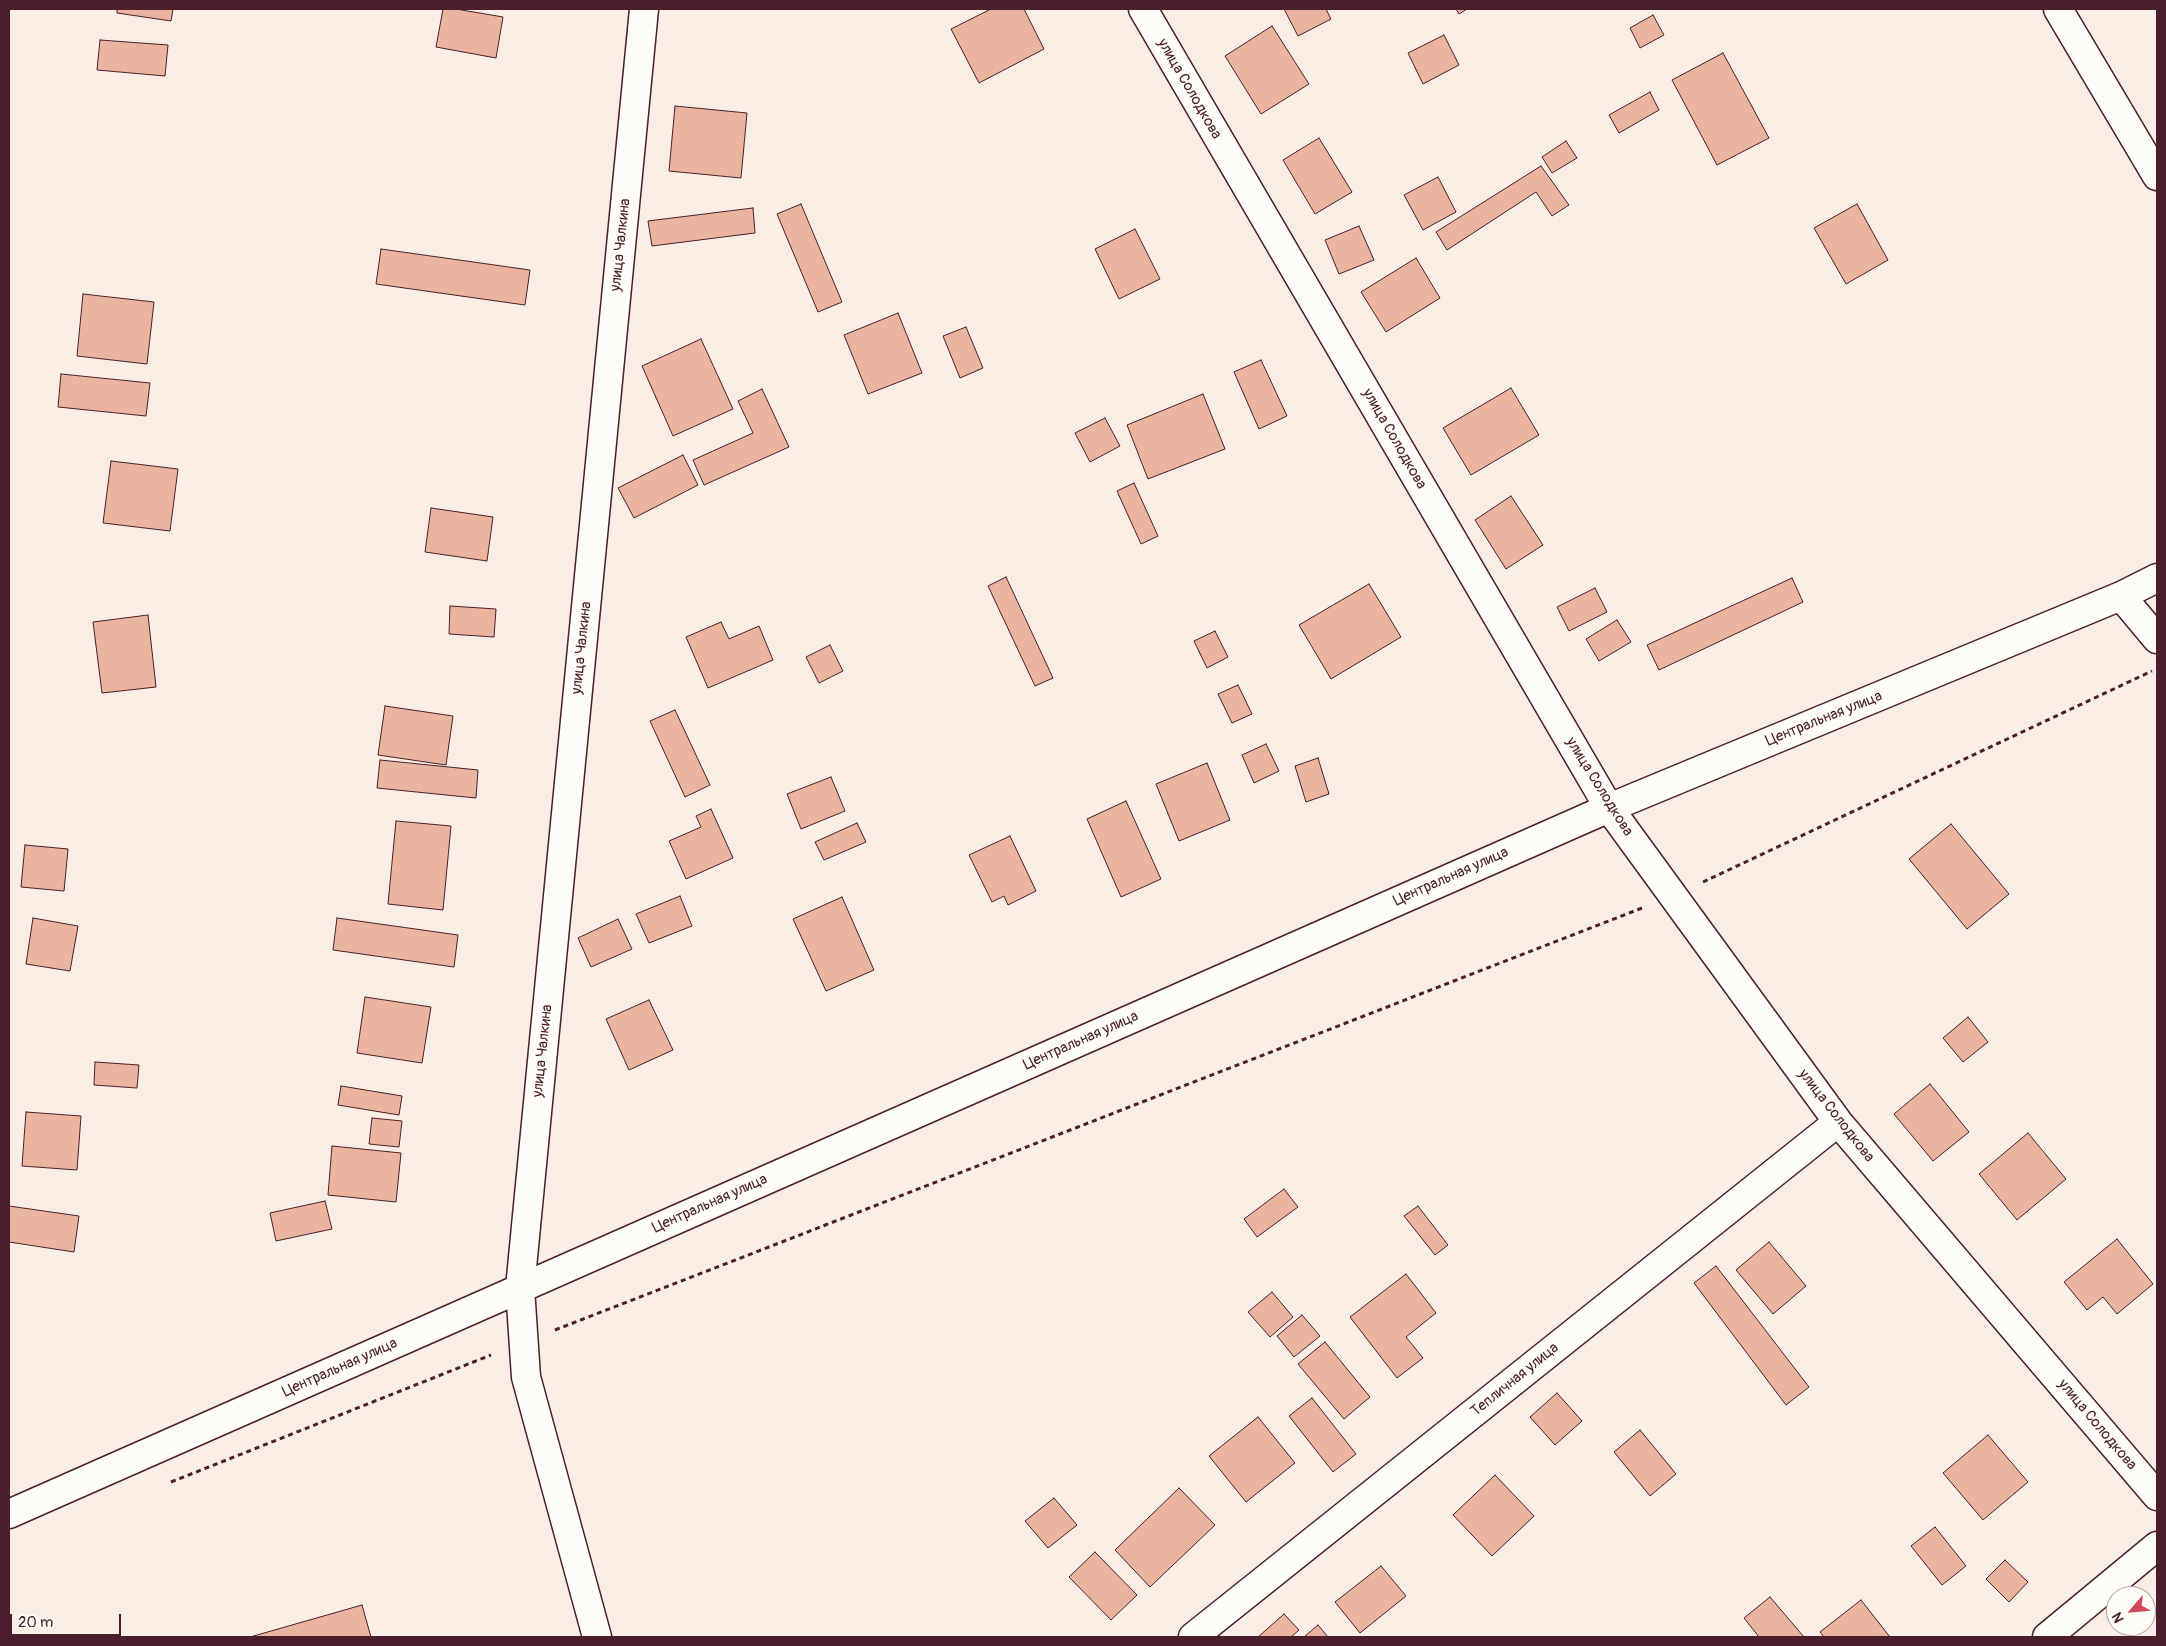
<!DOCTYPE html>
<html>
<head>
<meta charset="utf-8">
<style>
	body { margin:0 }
	#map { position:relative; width:2166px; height:1646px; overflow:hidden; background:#f9eee5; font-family:Pangolin,sans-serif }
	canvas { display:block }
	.frame { position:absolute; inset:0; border:10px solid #4a1f2b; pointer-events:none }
	.north { position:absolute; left:2106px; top:1586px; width:50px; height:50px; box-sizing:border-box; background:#fdfcf7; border:1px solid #b5a4a5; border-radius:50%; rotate:243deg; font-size:14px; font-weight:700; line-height:20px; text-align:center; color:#4a1f2b }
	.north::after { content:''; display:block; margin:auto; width:18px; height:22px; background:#d1495b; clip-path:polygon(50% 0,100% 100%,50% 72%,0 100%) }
	.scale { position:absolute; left:10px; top:1614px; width:111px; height:22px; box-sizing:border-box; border:2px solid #4a1f2b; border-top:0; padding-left:6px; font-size:15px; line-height:18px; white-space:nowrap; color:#4a1f2b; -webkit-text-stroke:4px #fdfcf7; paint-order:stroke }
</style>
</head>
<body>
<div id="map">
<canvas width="2166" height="1646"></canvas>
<div class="frame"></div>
<div class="north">N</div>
<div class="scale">20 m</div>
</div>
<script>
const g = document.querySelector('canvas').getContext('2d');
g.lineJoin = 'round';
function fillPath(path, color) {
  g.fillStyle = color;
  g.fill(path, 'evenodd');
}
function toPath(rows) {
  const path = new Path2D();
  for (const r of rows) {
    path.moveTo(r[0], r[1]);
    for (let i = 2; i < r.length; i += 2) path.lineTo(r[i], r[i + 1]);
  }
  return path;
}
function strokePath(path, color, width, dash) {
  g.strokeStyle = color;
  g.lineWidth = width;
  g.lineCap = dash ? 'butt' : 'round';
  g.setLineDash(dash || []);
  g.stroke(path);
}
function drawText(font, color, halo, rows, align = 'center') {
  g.font = font + ' Pangolin,sans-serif';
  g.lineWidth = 5;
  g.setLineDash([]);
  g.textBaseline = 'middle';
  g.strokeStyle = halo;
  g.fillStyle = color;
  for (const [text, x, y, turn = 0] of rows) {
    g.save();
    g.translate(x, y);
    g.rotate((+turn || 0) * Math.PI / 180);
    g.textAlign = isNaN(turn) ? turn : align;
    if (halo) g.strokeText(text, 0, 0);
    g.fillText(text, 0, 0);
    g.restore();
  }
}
const building = toPath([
	[117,9,173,9,171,21,117,13,117,9],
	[443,9,456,9,503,17,496,58,436,47,443,9],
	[991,9,1024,9,1044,49,979,83,951,29,991,9],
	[1284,9,1326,9,1331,19,1298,36,1284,9],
	[1456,9,1467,9,1459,14,1456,9],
	[1653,15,1664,35,1640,48,1630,28,1653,15],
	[1272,26,1309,84,1261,114,1225,56,1272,26],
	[1444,35,1459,65,1423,84,1408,53,1444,35],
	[100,40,168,45,165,76,97,70,100,40],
	[1723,53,1769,138,1717,165,1672,80,1723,53],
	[1650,92,1659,110,1619,133,1609,115,1650,92],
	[675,106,747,113,741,178,669,171,675,106],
	[1319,138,1352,192,1315,214,1283,160,1319,138],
	[1566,141,1577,158,1552,173,1542,157,1566,141],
	[1541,166,1569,205,1552,216,1536,192,1447,250,1436,232,1541,166],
	[1438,177,1456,212,1423,230,1404,195,1438,177],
	[801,204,842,302,818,312,777,214,801,204],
	[1857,204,1888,260,1846,284,1814,228,1857,204],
	[753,208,755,233,652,246,648,221,753,208],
	[1359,226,1374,260,1339,274,1325,240,1359,226],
	[1135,229,1160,279,1119,299,1095,249,1135,229],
	[381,249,530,270,525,305,376,284,381,249],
	[1416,258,1440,298,1386,332,1361,292,1416,258],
	[83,294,154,302,147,364,77,356,83,294],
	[898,313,922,373,868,394,844,335,898,313],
	[966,327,983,368,960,378,943,336,966,327],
	[701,339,733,409,673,436,642,366,701,339],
	[1261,360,1287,416,1259,429,1234,372,1261,360],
	[61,374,150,383,146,416,58,407,61,374],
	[1511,388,1539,435,1471,475,1443,428,1511,388],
	[762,389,789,447,704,485,693,460,753,433,738,401,762,389],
	[1203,394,1225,449,1148,479,1127,425,1203,394],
	[1105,418,1120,446,1090,462,1075,433,1105,418],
	[683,455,698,485,634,518,618,488,683,455],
	[111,461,178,469,170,531,103,523,111,461],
	[1134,483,1158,536,1141,544,1117,491,1134,483],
	[1511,496,1543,545,1506,569,1475,520,1511,496],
	[431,508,493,517,487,561,425,552,431,508],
	[1006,577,1053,678,1035,686,988,586,1006,577],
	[1792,578,1803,602,1659,670,1647,645,1792,578],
	[1369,584,1401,637,1331,679,1299,625,1369,584],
	[1595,588,1607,612,1569,631,1557,607,1595,588],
	[450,606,496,609,494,637,449,634,450,606],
	[148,615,156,687,102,693,93,622,148,615],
	[1617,620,1631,642,1599,661,1586,639,1617,620],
	[721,622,729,639,759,626,773,660,708,688,686,637,721,622],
	[1215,631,1228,657,1207,668,1194,641,1215,631],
	[830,645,843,671,819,683,806,657,830,645],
	[1238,685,1252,714,1232,723,1218,694,1238,685],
	[385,706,453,716,446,765,378,755,385,706],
	[675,710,710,785,685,797,650,721,675,710],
	[1266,744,1279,771,1254,783,1242,755,1266,744],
	[1318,758,1329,794,1306,802,1295,766,1318,758],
	[380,760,478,770,476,798,377,788,380,760],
	[1207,763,1230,820,1179,841,1156,784,1207,763],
	[831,777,845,811,801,829,787,794,831,777],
	[1126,801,1161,879,1121,897,1087,819,1126,801],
	[711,809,733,858,686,879,669,841,701,827,696,816,711,809],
	[396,821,451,826,443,910,388,904,396,821],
	[857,823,866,842,824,860,815,842,857,823],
	[1951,824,2009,894,1967,929,1909,859,1951,824],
	[1010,836,1036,891,1008,905,1004,896,992,902,969,855,1010,836],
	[25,845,68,849,64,891,21,887,25,845],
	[680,896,692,926,649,943,636,914,680,896],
	[842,897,874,970,826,991,793,919,842,897],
	[33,918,78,926,70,971,26,964,33,918],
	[337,918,458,935,454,967,333,950,337,918],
	[618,919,632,949,591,967,578,938,618,919],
	[365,997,431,1007,422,1063,357,1053,365,997],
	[649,1000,673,1050,629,1070,606,1019,649,1000],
	[1968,1017,1988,1042,1963,1062,1943,1038,1968,1017],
	[95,1062,139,1065,137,1088,94,1085,95,1062],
	[1930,1084,1969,1132,1933,1161,1894,1114,1930,1084],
	[341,1086,402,1096,399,1115,338,1105,341,1086],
	[26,1112,81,1116,77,1170,22,1166,26,1112],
	[372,1118,402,1121,399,1147,369,1144,372,1118],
	[2028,1133,2066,1179,2017,1220,1979,1174,2028,1133],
	[332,1146,401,1153,396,1202,328,1195,332,1146],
	[1284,1189,1298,1207,1257,1237,1244,1219,1284,1189],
	[325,1201,332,1229,276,1241,270,1213,325,1201],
	[9,1206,79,1216,74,1252,9,1242,9,1206],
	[1418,1206,1448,1245,1435,1255,1404,1216,1418,1206],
	[2117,1239,2153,1284,2117,1314,2103,1297,2087,1310,2064,1282,2117,1239],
	[1769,1242,1806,1286,1773,1314,1736,1270,1769,1242],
	[1716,1266,1809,1387,1786,1405,1694,1283,1716,1266],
	[1406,1274,1436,1313,1406,1337,1423,1358,1397,1378,1350,1317,1406,1274],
	[1272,1292,1293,1317,1270,1337,1248,1312,1272,1292],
	[1302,1315,1320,1336,1294,1357,1277,1336,1302,1315],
	[1325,1342,1370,1397,1344,1419,1298,1364,1325,1342],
	[1557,1393,1582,1421,1555,1445,1530,1417,1557,1393],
	[1312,1398,1356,1454,1333,1472,1289,1416,1312,1398],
	[1258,1417,1295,1463,1246,1502,1209,1456,1258,1417],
	[1640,1430,1676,1474,1650,1496,1614,1452,1640,1430],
	[1988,1435,2028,1482,1983,1520,1943,1473,1988,1435],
	[1495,1475,1534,1516,1492,1556,1453,1515,1495,1475],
	[1179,1488,1215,1525,1150,1587,1115,1550,1179,1488],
	[1054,1498,1077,1525,1048,1548,1025,1521,1054,1498],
	[1935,1527,1966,1566,1942,1585,1911,1546,1935,1527],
	[1095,1552,1137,1595,1111,1620,1069,1577,1095,1552],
	[2005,1560,2028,1582,2009,1602,1986,1579,2005,1560],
	[1381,1566,1406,1596,1360,1633,1335,1602,1381,1566],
	[1770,1597,1804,1637,1759,1637,1744,1618,1770,1597],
	[1861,1600,1890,1637,1824,1637,1820,1632,1861,1600],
	[362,1605,371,1637,250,1637,362,1605],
	[1284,1614,1299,1630,1291,1637,1258,1637,1284,1614],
	[1318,1625,1328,1637,1304,1637,1318,1625]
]);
fillPath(building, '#eab49f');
strokePath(building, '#4a1f2b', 1);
const minor = toPath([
	[1143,9,1609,808,1838,1122,2157,1496],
	[2058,9,2157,176],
	[2121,596,2157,639],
	[9,1514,1609,808,2121,596,2157,578],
	[597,1637,526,1377,520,1288,644,9],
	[1193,1637,1838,1122],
	[2047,1637,2157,1546]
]);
strokePath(minor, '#4a1f2b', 31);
strokePath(toPath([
	[1703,882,2152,671],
	[555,1330,1642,908],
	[171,1482,491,1355]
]), '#4a1f2b', 3, [5, 4]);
strokePath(minor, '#fdfcf7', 28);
drawText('15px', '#4a1f2b', '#fdfcf7', [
	["улица Солодкова",1189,89,60],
	["улица Чалкина",621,245,-84],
	["улица Солодкова",1394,439,60],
	["улица Чалкина",582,648,-84],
	["Центральная улица",1824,719,-22],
	["улица Солодкова",1599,787,58],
	["Центральная улица",1451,877,-24],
	["Центральная улица",1081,1041,-24],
	["улица Чалкина",543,1051,-84],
	["улица Солодкова",1836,1116,52],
	["Центральная улица",710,1204,-24],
	["Центральная улица",340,1368,-24],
	["Тепличная улица",1515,1380,-39],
	["улица Солодкова",2097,1425,50]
]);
</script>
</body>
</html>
